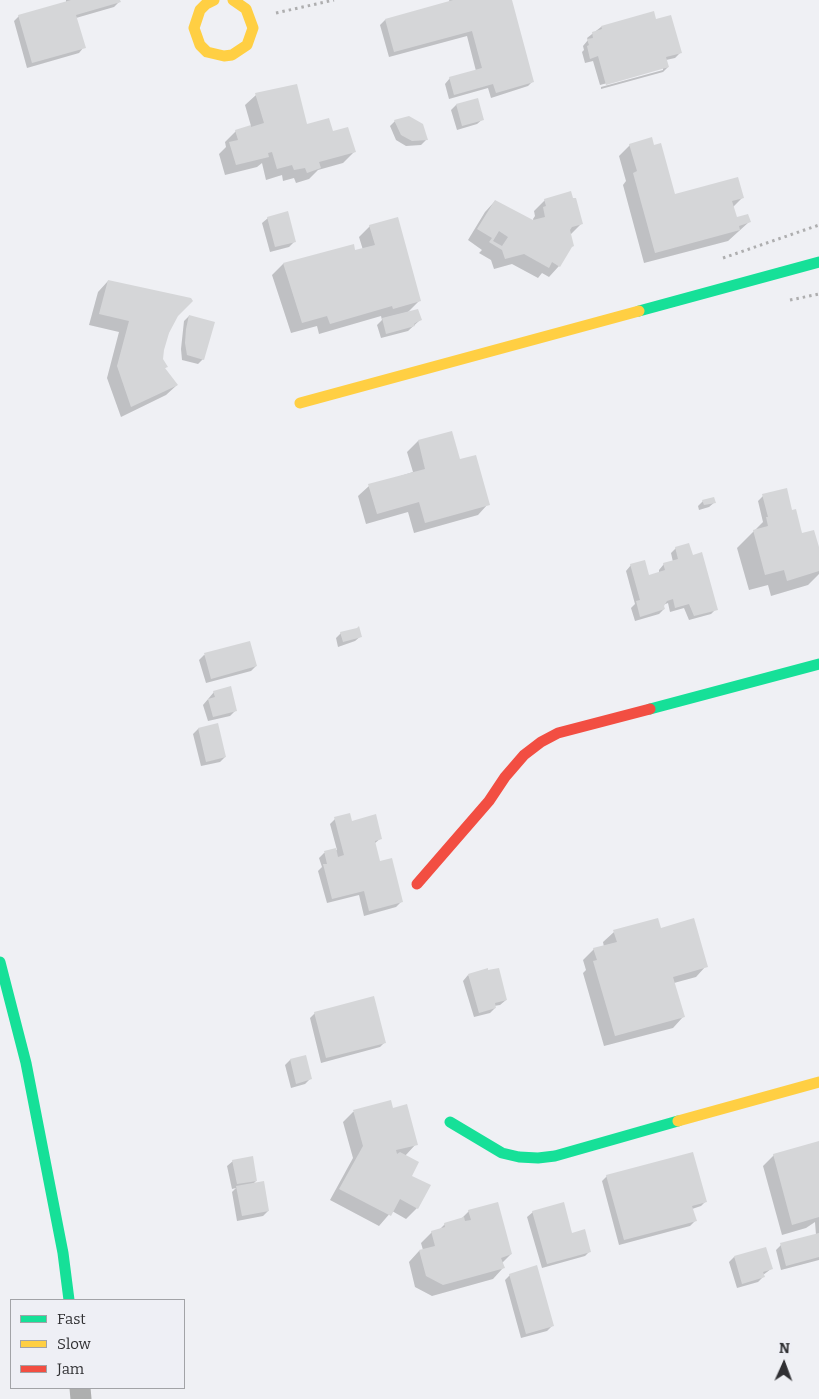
<!DOCTYPE html>
<html>
<head>
<meta charset="utf-8">
<style>
	body { margin:0 }
	#map { position:relative; width:819px; height:1399px; overflow:hidden; background:#eff0f4; font-family:Bitter,serif }
	canvas { display:block }
	.legend { position:absolute; left:10px; top:1299px; width:175px; height:90px; box-sizing:border-box; background:#eeeff5; border:1px solid #a2a3a7; margin:0; padding:6px 9px; list-style:none; font-size:15px; color:#303033 }
	.legend li { display:flex; align-items:center; gap:10px; height:25px }
	.legend b { width:25px; border:1px solid #a2a3a7 }
	.north { position:absolute; left:759px; top:1339px; width:50px; height:50px; -webkit-text-stroke:4px #eeeff5; paint-order:stroke; rotate:2deg; font-size:14px; font-weight:700; line-height:20px; text-align:center; color:#303033 }
	.north::after { content:''; display:block; margin:auto; width:18px; height:22px; background:#303033; clip-path:polygon(50% 0,100% 100%,50% 72%,0 100%) }
</style>
</head>
<body>
<div id="map">
<canvas width="819" height="1399"></canvas>
<ul class="legend">
<li><b style="height:6px;background:#16e098"></b>Fast</li>
<li><b style="height:6px;background:#ffcf43"></b>Slow</li>
<li><b style="height:6px;background:#f24e42"></b>Jam</li>
</ul>
<div class="north">N</div>
</div>
<script>
const g = document.querySelector('canvas').getContext('2d');
g.lineJoin = 'round';
function fillPath(path, color) {
  g.fillStyle = color;
  g.fill(path, 'evenodd');
}
function toPath(rows) {
  const path = new Path2D();
  for (const r of rows) {
    path.moveTo(r[0], r[1]);
    for (let i = 2; i < r.length; i += 2) path.lineTo(r[i], r[i + 1]);
  }
  return path;
}
function strokePath(path, color, width, dash) {
  g.strokeStyle = color;
  g.lineWidth = width;
  g.lineCap = dash ? 'butt' : 'round';
  g.setLineDash(dash || []);
  g.stroke(path);
}
fillPath(toPath([
	[66,0,119,0,119,2,114,7,76,18,84,47,79,53,27,68,14,21,19,16,66,3],
	[449,0,511,0,533,81,528,86,491,98,488,88,449,99,445,84,450,78,476,71,467,36,389,57,380,25,385,20,450,2],
	[653,13,655,21,680,53,675,58,666,60,668,67,663,72,601,89,601,87,663,70,663,68,600,85,593,61,585,63,582,52,584,50,583,46,588,40,587,38,601,27],
	[256,95,307,126,332,132,354,152,343,163,318,170,309,179,296,183,294,178,283,181,282,175,266,180,262,163,257,167,225,175,219,154,226,147,225,142,236,131,251,126,245,105],
	[477,99,483,119,477,124,457,130,451,110,456,105],
	[395,121,426,140,421,145,406,146,396,140,390,126],
	[630,145,674,195,742,198,732,208,736,219,749,222,728,241,644,263,623,185,626,181,619,156],
	[545,200,582,223,571,234,559,266,549,277,542,273,538,278,512,264,494,269,491,260,479,253,482,250,468,240,485,212,495,201,534,222,533,219,535,216,534,211],
	[268,218,294,242,289,247,270,252,262,223],
	[370,226,419,301,407,313,420,320,408,331,381,338,377,325,382,320,381,316,319,334,317,326,291,333,272,275,283,264,353,245,355,252,363,250,359,237],
	[108,281,179,313,172,324,162,350,162,360,167,366,164,369,177,385,166,395,121,417,107,378,119,332,89,325,98,292],
	[189,316,203,359,198,364,182,360,181,349,184,321],
	[451,432,459,461,488,504,478,515,414,533,408,512,366,524,358,496,369,486,413,472,407,452,418,441],
	[763,496,819,552,819,574,808,585,771,596,768,585,749,590,737,548,763,522,758,501],
	[703,501,715,502,709,507,699,510,698,506],
	[676,548,716,609,711,614,689,620,684,608,670,612,668,603,663,605,664,609,659,614,635,621,631,608,635,604,626,571,631,565,648,576,659,573,659,570,664,564,673,562,671,553],
	[341,633,361,636,355,641,338,647,336,638],
	[204,655,256,666,251,671,206,683,199,660],
	[214,692,236,710,230,716,208,721,203,705],
	[217,724,225,757,220,762,201,766,193,734,198,729],
	[335,819,351,823,381,838,374,844,379,862,401,902,396,907,364,916,359,895,327,903,318,871,322,867,319,858,324,853,337,850,330,824],
	[660,929,706,966,696,977,674,983,683,1017,673,1028,604,1046,583,973,586,970,583,960,594,949,604,947,603,942,614,932],
	[468,975,506,1000,500,1005,494,1006,495,1008,490,1013,474,1017,463,981],
	[315,1013,385,1042,380,1047,321,1063,310,1018],
	[305,1057,310,1079,305,1084,291,1088,285,1065,290,1060],
	[393,1110,416,1144,405,1156,417,1208,406,1219,392,1211,379,1226,330,1200,353,1158,343,1122,353,1112],
	[819,1143,819,1260,781,1270,776,1250,781,1245,816,1235,815,1222,806,1228,782,1235,763,1166,774,1155],
	[233,1161,256,1181,253,1184,268,1211,263,1216,237,1221,232,1192,236,1188,232,1189,227,1166],
	[607,1176,706,1201,701,1206,692,1209,695,1221,690,1226,619,1245,602,1181],
	[469,1211,511,1254,502,1263,503,1268,493,1279,432,1296,415,1287,409,1262,419,1251,423,1250,421,1243,432,1232,439,1230,445,1224,460,1220],
	[533,1212,571,1235,590,1251,585,1256,542,1268,527,1217],
	[734,1257,771,1269,763,1275,763,1277,758,1282,737,1288,729,1262],
	[510,1275,552,1326,547,1331,521,1338,505,1280]
]), '#0003');
fillPath(toPath([
	[71,0,120,0,121,2,76,15,86,48,32,63,18,15],
	[453,0,512,0,534,82,496,93,493,84,454,95,449,77,482,68,472,31,394,52,385,19],
	[654,11,656,19,671,15,682,53,666,57,669,67,606,85,598,56,590,59,587,46,589,45,587,39,593,38,592,32,602,29,601,26],
	[297,84,307,124,329,118,333,131,348,127,356,152,319,162,321,168,307,173,305,168,294,170,292,165,277,169,272,152,268,153,269,157,236,165,229,142,238,140,235,130,251,125,251,127,264,123,255,93],
	[478,98,484,120,462,126,456,104],
	[409,116,423,124,428,140,412,141,401,135,394,120],
	[652,137,654,145,661,143,675,194,738,177,744,198,732,201,737,217,748,214,751,222,739,226,740,230,655,253,633,173,637,171,629,144],
	[571,191,573,198,576,198,583,224,572,227,570,230,574,246,572,247,560,267,552,262,549,268,524,254,505,259,502,250,489,242,492,238,477,229,495,200,533,220,545,217,543,207,546,206,544,199],
	[499,231,508,237,502,246,493,241],
	[288,211,296,242,275,247,267,217],
	[398,217,421,301,393,309,392,306,330,324,327,316,302,323,283,263,354,244,355,250,375,245,369,225],
	[108,280,191,298,193,301,178,316,169,333,164,350,163,359,168,367,165,368,178,385,131,407,117,366,129,321,99,314],
	[418,309,422,320,417,322,414,324,415,326,386,334,382,318],
	[189,315,215,322,204,360,187,355,185,343,186,329],
	[452,431,460,459,476,455,490,505,425,523,419,502,377,514,368,484,425,469,418,440],
	[787,488,792,510,796,509,802,533,814,530,819,547,819,571,787,581,784,570,765,575,753,530,768,526,766,517,768,517,762,494],
	[714,497,716,503,704,505,702,500],
	[689,543,693,555,702,552,718,610,694,616,689,604,675,608,673,599,667,601,664,606,665,609,640,617,636,601,640,600,630,564,645,560,649,575,665,570,663,563,678,559,675,547],
	[359,626,362,637,343,642,340,632,357,628],
	[250,641,257,666,211,679,204,653],
	[231,686,237,711,213,717,208,699,215,697,213,691],
	[218,723,226,757,206,762,198,728],
	[350,813,352,821,376,814,382,839,375,841,380,861,392,858,403,902,369,911,364,891,332,899,323,864,327,864,324,851,336,848,338,857,344,855,334,817],
	[658,918,661,928,694,918,708,967,673,977,685,1017,615,1036,593,961,597,960,593,948,617,942,613,930],
	[488,968,488,970,499,968,507,1000,495,1003,496,1008,479,1013,468,974],
	[374,996,386,1043,326,1058,314,1012],
	[306,1055,312,1079,296,1084,290,1059],
	[391,1100,393,1108,407,1104,418,1145,396,1150,397,1154,400,1152,419,1162,412,1176,431,1185,418,1209,400,1199,391,1216,339,1189,363,1146,353,1110],
	[819,1141,819,1217,792,1225,773,1154],
	[693,1152,707,1202,692,1206,697,1221,624,1240,606,1175],
	[253,1156,257,1181,237,1184,232,1160],
	[264,1181,269,1211,242,1216,236,1186],
	[498,1202,512,1254,501,1258,505,1268,443,1285,426,1276,419,1250,435,1246,431,1231,445,1227,444,1223,464,1217,465,1221,471,1220,468,1210],
	[564,1202,572,1233,585,1229,591,1252,547,1264,532,1211],
	[819,1233,819,1257,786,1266,780,1243],
	[766,1247,773,1269,763,1272,765,1277,742,1284,734,1256],
	[537,1265,554,1326,526,1334,509,1274]
]), '#d5d6d8');
strokePath(toPath([
	[276,13,334,0],
	[723,258,819,225],
	[790,300,819,294]
]), '#aeaeaf', 3, [2.5, 4]);
strokePath(toPath([
	[80,1388,81,1399]
]), '#aeafaf', 21);
strokePath(toPath([
	[639,311,819,262],
	[650,709,819,664],
	[0,962,26,1063,63,1253,69,1300],
	[450,1122,502,1153,519,1157,538,1158,555,1156,678,1121]
]), '#16e098', 11);
strokePath(toPath([
	[214,0,206,4,200,10,194,28,200,45,207,52,224,56,232,55,247,45,253,28,246,9,233,0],
	[300,403,639,311],
	[678,1121,819,1082]
]), '#ffcf43', 11);
strokePath(toPath([
	[417,884,489,801,505,777,524,755,541,742,558,733,650,709]
]), '#f24e42', 11);
</script>
</body>
</html>
